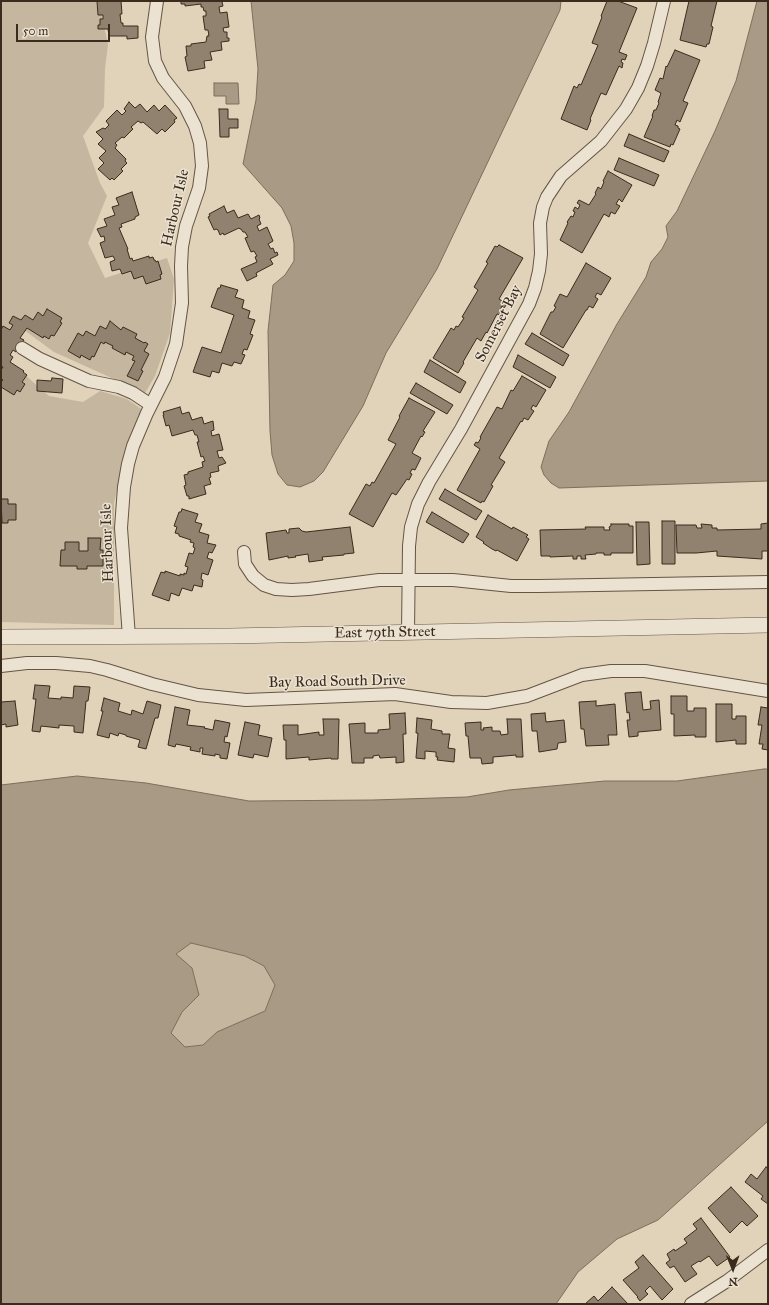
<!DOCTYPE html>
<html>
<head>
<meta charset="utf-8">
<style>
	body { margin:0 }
	#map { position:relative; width:769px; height:1305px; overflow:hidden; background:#e0d3ba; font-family:"IM FELL Great Primer",serif }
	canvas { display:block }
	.frame { position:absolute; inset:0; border:2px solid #3a2b1c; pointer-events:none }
	.north { position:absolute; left:713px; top:1249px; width:40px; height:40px; -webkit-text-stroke:3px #ebe2d2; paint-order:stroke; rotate:179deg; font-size:11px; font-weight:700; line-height:16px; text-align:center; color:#3a2b1c }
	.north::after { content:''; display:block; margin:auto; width:14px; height:18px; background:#3a2b1c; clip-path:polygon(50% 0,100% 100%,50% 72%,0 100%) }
	.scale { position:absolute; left:16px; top:24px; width:94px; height:18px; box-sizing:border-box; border:2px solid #3a2b1c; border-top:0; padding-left:5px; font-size:12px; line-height:14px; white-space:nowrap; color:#3a2b1c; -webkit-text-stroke:3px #ebe2d2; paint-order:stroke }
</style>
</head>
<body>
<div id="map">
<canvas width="769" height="1305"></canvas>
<div class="frame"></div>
<div class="north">N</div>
<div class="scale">50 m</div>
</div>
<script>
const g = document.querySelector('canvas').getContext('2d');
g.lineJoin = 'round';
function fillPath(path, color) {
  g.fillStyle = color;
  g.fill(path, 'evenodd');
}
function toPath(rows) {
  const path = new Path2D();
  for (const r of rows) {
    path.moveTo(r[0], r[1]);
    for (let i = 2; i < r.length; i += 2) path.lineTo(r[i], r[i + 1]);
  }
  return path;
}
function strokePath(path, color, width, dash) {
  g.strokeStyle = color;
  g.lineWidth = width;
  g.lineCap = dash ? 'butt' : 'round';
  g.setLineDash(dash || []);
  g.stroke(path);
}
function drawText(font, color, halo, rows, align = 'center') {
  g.font = font + ' "IM FELL Great Primer",serif';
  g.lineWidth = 3;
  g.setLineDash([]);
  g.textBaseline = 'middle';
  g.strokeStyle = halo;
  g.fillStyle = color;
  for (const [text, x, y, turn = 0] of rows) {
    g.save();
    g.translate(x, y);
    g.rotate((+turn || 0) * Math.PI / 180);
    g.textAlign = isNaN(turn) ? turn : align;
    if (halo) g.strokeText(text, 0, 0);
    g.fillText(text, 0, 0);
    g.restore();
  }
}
fillPath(toPath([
	[1,1,98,1,108,44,105,69,104,107,83,136,100,183,107,196,88,243,105,278,167,258,174,279,170,333,155,376,145,393,54,352,20,327,1,349],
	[1,354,49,396,83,402,100,391,127,399,144,411,127,445,114,503,114,625,1,622],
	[191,943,245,956,264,966,275,985,265,1011,217,1032,203,1045,185,1047,170,1033,182,1012,199,995,192,968,176,954]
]), '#c4b69f');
const water = toPath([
	[251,1,561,1,560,10,437,269,386,353,363,406,323,472,314,481,300,487,287,485,278,474,272,455,270,431,268,331,273,285,285,275,294,261,294,243,291,226,282,208,243,164,256,100,258,69,251,1],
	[757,1,768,1,768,481,559,488,551,483,544,475,541,467,549,441,569,412,617,324,646,277,651,262,662,249,668,237,666,226,677,211,715,131,736,81,757,1],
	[214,83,238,83,239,104,226,104,226,96,214,96,214,83],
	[764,769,768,769,768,1121,658,1220,617,1239,578,1272,556,1304,1,1304,1,785,77,776,146,783,249,801,373,800,467,797,509,790,605,781,677,781,764,769],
	[191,943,245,956,264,966,275,985,265,1011,217,1032,203,1045,185,1047,171,1033,182,1012,199,995,192,968,176,954,191,943]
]);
fillPath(water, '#a89a84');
strokePath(water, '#7c6e5a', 1);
const building = toPath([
	[97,1,121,1,122,14,120,14,121,23,123,23,123,26,138,26,138,38,127,39,127,36,109,36,108,29,98,29,98,25,100,25,100,19,103,19,103,15,98,15,97,1],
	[181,1,224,1,222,2,223,6,219,7,220,13,227,12,229,27,223,28,224,32,227,32,227,38,229,38,229,41,221,42,222,50,210,52,212,60,204,61,205,68,188,71,185,57,187,56,186,46,191,46,191,44,206,42,207,36,209,36,208,30,205,30,203,16,206,16,206,11,204,11,203,7,201,7,201,4,185,6,185,4,181,4,181,1],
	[607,1,618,1,637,8,619,52,627,55,625,60,622,59,621,62,623,63,622,68,619,66,606,95,601,93,590,119,591,120,587,130,561,119,574,86,577,88,579,84,581,85,598,45,592,43,602,17,601,16,607,1],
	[689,1,717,1,711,26,713,27,709,44,707,44,706,47,680,40,689,1],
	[675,50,700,60,683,101,688,103,680,122,677,120,675,125,678,126,678,128,680,129,673,145,671,144,670,147,644,137,653,116,652,116,654,110,656,110,659,103,658,102,661,93,655,90,660,78,663,79,666,66,667,67,675,50],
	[129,102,135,108,140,104,147,112,154,105,159,111,165,105,177,118,174,120,175,122,165,132,162,129,157,134,143,122,141,123,138,121,131,127,133,129,124,138,122,137,115,143,117,145,115,148,126,159,125,161,127,163,121,169,123,171,114,180,112,178,110,180,98,169,104,163,99,158,106,151,98,144,103,139,96,132,103,128,105,129,109,125,106,121,117,110,122,115,126,111,124,109,129,102],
	[219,109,228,109,228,119,238,119,238,128,229,128,229,137,220,137,219,109],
	[629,134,669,151,664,162,624,146,629,134],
	[619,158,659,175,654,186,614,170,619,158],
	[608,171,632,185,622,202,619,199,616,204,620,206,615,214,611,212,609,217,604,214,582,253,560,240,568,223,567,222,571,216,573,217,575,212,573,211,575,207,578,209,580,205,577,203,579,200,589,205,596,194,595,193,598,187,601,189,604,182,603,181,608,171],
	[132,192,139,215,135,217,135,219,121,224,122,227,119,228,128,249,127,249,130,259,132,258,133,261,149,256,149,258,153,257,154,260,155,260,156,262,158,261,162,274,160,275,161,279,146,284,143,276,134,279,131,271,122,274,120,269,112,271,110,262,115,260,113,256,105,258,100,243,105,241,104,236,101,237,97,229,107,226,104,219,115,215,112,207,119,205,116,198,132,192],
	[224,206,227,213,234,210,238,218,248,214,251,219,259,215,260,218,259,219,261,224,257,226,259,231,267,227,273,241,268,244,271,249,273,248,275,253,277,252,278,255,270,259,273,264,256,273,257,276,247,281,241,269,257,262,255,257,257,256,254,251,251,252,245,238,248,237,245,232,243,232,241,229,240,229,239,228,224,235,223,233,220,235,218,230,216,229,214,230,208,217,210,216,209,214,224,206],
	[499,245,523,258,499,299,507,304,504,308,502,306,500,310,502,311,500,315,497,314,487,333,486,332,481,341,477,338,463,362,464,363,458,373,433,358,451,328,454,330,456,326,458,327,464,318,462,317,478,290,474,287,488,263,486,262,495,246,497,247,499,245],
	[586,263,611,278,601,295,597,293,595,297,598,299,593,308,589,306,587,310,586,310,563,348,540,334,551,312,553,312,556,307,554,306,560,294,567,297,586,263],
	[221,285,238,290,235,297,244,300,242,308,250,311,248,318,255,320,250,334,253,335,247,350,244,349,242,354,245,355,241,364,234,362,232,366,222,363,219,373,212,371,210,377,193,372,202,347,221,353,234,315,211,307,218,288,220,288,221,285],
	[47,309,62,318,60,322,62,323,54,336,51,335,49,339,44,336,43,338,27,328,20,338,24,340,16,352,13,350,10,355,13,357,10,362,24,371,23,372,27,375,22,382,25,384,20,392,17,390,14,395,1,387,1,382,3,380,1,379,1,370,3,367,1,366,1,330,3,326,10,330,13,325,9,323,13,316,21,320,25,315,33,320,38,312,43,316,47,309],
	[110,321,121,330,123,327,137,334,135,338,144,343,145,342,148,344,144,351,149,354,141,370,143,371,138,381,127,376,135,361,132,360,134,356,126,352,125,355,112,348,113,346,105,342,104,344,101,342,94,357,92,356,90,360,81,355,80,358,68,351,78,333,83,336,86,331,95,336,100,326,106,329,110,321],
	[532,333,569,355,563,366,525,344,532,333],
	[518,355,556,377,550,388,513,367,518,355],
	[430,360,466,382,460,393,424,372,430,360],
	[522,376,546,390,536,407,533,405,531,409,534,411,528,420,524,418,522,422,521,421,499,458,505,462,491,485,493,486,484,502,482,501,481,503,457,490,480,449,474,445,476,442,478,443,481,438,480,437,497,407,502,409,511,390,513,391,522,376],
	[52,378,63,379,62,393,37,391,37,380,51,381,52,378],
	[416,383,453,405,447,414,410,393,416,383],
	[409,398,435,412,423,431,425,432,422,437,421,436,412,453,421,458,415,470,412,469,410,473,412,474,409,480,407,479,396,495,392,493,373,527,349,514,366,484,370,486,372,482,374,483,396,444,388,440,400,417,399,416,409,398],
	[180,407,182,414,189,412,192,420,202,417,204,424,213,421,214,430,211,431,212,436,219,434,223,450,217,451,219,458,222,457,226,463,218,466,219,471,210,473,211,477,209,478,211,484,204,486,206,494,189,499,189,496,187,496,184,486,186,485,184,475,188,474,188,472,203,467,202,462,205,461,203,456,201,457,197,442,199,442,197,435,195,435,193,430,172,436,169,425,166,426,163,415,164,415,163,412,180,407],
	[445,489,482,511,476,520,439,499,445,489],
	[1,499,8,499,8,504,16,504,16,520,8,520,8,523,2,523,1,499],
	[182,509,198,514,195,522,202,524,199,532,209,535,207,543,216,545,212,553,209,552,207,558,213,560,208,575,202,573,201,579,203,580,202,587,194,585,192,591,182,588,179,596,171,593,169,601,152,595,161,572,165,573,165,571,180,576,180,574,184,575,184,573,186,574,188,567,185,566,189,553,193,554,195,548,193,547,194,543,190,542,191,540,179,536,179,534,175,533,177,527,174,526,179,512,181,512,182,509],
	[432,512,469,534,463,543,426,522,432,512],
	[488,515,512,529,513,527,528,535,526,537,529,539,517,561,497,550,496,551,492,549,483,543,484,542,476,537,488,515],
	[662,521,675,521,675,564,662,564,662,521],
	[636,522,649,522,650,564,637,565,636,522],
	[768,523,768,551,762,551,762,559,717,556,717,551,696,553,677,553,676,525,696,525,697,528,702,528,701,524,712,525,712,528,717,528,717,530,761,529,761,524,768,523],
	[611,524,629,524,629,526,633,526,633,553,611,553,611,555,604,555,604,553,596,553,596,554,585,555,586,559,581,559,581,556,577,556,577,559,573,559,573,556,550,557,550,556,541,556,540,530,586,529,585,527,604,527,604,530,610,530,609,527,611,526,611,524],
	[350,527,354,553,344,554,344,555,322,557,323,560,309,562,308,554,295,556,296,557,288,558,288,556,269,560,266,533,286,530,287,533,289,533,289,529,299,528,302,531,306,532,350,527],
	[88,538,101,538,100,550,103,550,103,566,87,566,87,569,77,569,77,566,60,566,61,550,65,550,65,542,79,542,79,551,88,551,88,538],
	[35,685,50,686,48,698,61,699,61,697,73,698,74,686,90,687,88,701,86,701,83,733,74,732,74,726,59,725,59,728,41,726,40,732,32,731,36,699,33,699,35,685],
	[641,692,643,710,651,709,650,701,659,700,661,730,638,732,638,736,629,737,627,720,630,720,629,712,627,713,625,693,641,692],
	[671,696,687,696,687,711,694,711,694,708,706,708,706,737,695,737,695,735,674,736,674,714,671,714,671,696],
	[104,698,120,703,118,711,131,715,132,710,143,714,147,701,161,705,158,718,155,718,146,749,138,747,140,740,126,736,126,735,119,733,118,736,110,733,109,738,97,735,103,711,101,711,104,698],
	[15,701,18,725,6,727,6,724,1,725,1,702,15,701],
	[596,701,596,706,615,704,617,735,608,735,609,745,586,746,584,729,581,729,579,702,596,701],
	[716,704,732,704,732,719,736,719,736,716,746,716,746,744,736,744,736,740,716,742,716,704],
	[175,707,190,710,187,725,205,727,204,728,213,730,215,720,230,723,227,737,225,736,224,742,230,743,227,759,220,758,220,755,215,754,215,756,202,754,203,748,200,748,200,752,190,750,191,747,176,744,175,747,168,745,175,707],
	[761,707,768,708,768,750,762,749,763,744,759,744,762,725,758,725,761,707],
	[405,713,406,734,403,734,404,762,396,763,396,757,380,758,379,755,373,756,373,758,364,758,364,763,352,763,349,724,365,723,365,733,378,733,378,730,390,729,389,714,405,713],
	[545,713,546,722,564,720,566,742,558,743,557,749,539,752,537,731,532,731,531,714,545,713],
	[417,718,432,720,431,729,442,731,442,734,450,734,448,748,455,749,454,762,437,760,438,757,436,757,436,752,425,751,425,759,416,758,418,733,416,733,417,718],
	[323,719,339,719,338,759,331,759,331,758,309,760,309,757,286,759,286,740,284,740,283,725,298,725,298,735,319,732,319,735,324,735,323,719],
	[507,719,521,719,523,757,516,757,516,755,493,757,493,763,482,764,481,758,470,758,468,736,466,736,465,723,481,722,481,730,484,730,483,728,492,727,492,731,500,731,501,735,508,734,507,719],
	[245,722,260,725,258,735,272,738,268,757,254,754,253,758,238,755,245,722],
	[766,1167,768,1168,768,1204,761,1199,763,1196,745,1182,751,1174,757,1179,766,1167],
	[731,1187,758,1216,747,1226,742,1221,730,1233,708,1208,731,1187],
	[701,1218,730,1257,717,1266,709,1256,700,1262,699,1261,691,1266,697,1274,685,1282,674,1266,670,1268,666,1263,670,1260,667,1254,674,1249,675,1251,687,1243,684,1239,697,1229,693,1224,701,1218],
	[643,1255,673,1289,662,1300,650,1286,645,1291,648,1294,640,1301,637,1297,638,1297,623,1280,639,1268,635,1262,643,1255],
	[612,1287,628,1304,585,1304,594,1296,598,1301,612,1287]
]);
fillPath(building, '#90826e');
strokePath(building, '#3a2b1c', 1);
const minor = toPath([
	[22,348,40,359,89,381,119,387,133,393,151,405],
	[244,552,245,564,253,576,264,585,276,589,292,590,309,589,379,580,453,580,511,586,539,586,768,582],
	[408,633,409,546,411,527,418,504,429,482,461,429,529,304,535,288,539,271,541,254,540,223,543,207,547,197,561,176,601,141,626,109,638,88,647,66,654,43,664,1],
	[129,637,121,528,124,487,128,464,133,446,147,413,165,377,176,344,182,303,181,266,182,247,186,226,199,188,202,166,200,143,195,126,185,106,163,78,155,61,152,37,157,1],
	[1,666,27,663,56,663,90,666,107,670,152,684,198,695,246,700,395,694,451,702,487,703,527,696,582,675,611,671,645,671,768,691],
	[691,1304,727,1281,768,1250]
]);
const tertiary = toPath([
	[1,637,230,636,768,625]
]);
strokePath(minor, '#645544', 14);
strokePath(tertiary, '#645544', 16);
strokePath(minor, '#ebe2d2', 12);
strokePath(tertiary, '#ebe2d2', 15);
drawText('15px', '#3a2b1c', '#ebe2d2', [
	["Harbour Isle",176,208,-77],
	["Somerset Bay",499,324,-63],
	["Harbour Isle",108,543,-92],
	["East 79th Street",385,633,-1],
	["Bay Road South Drive",337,682,-1]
]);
</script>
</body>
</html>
